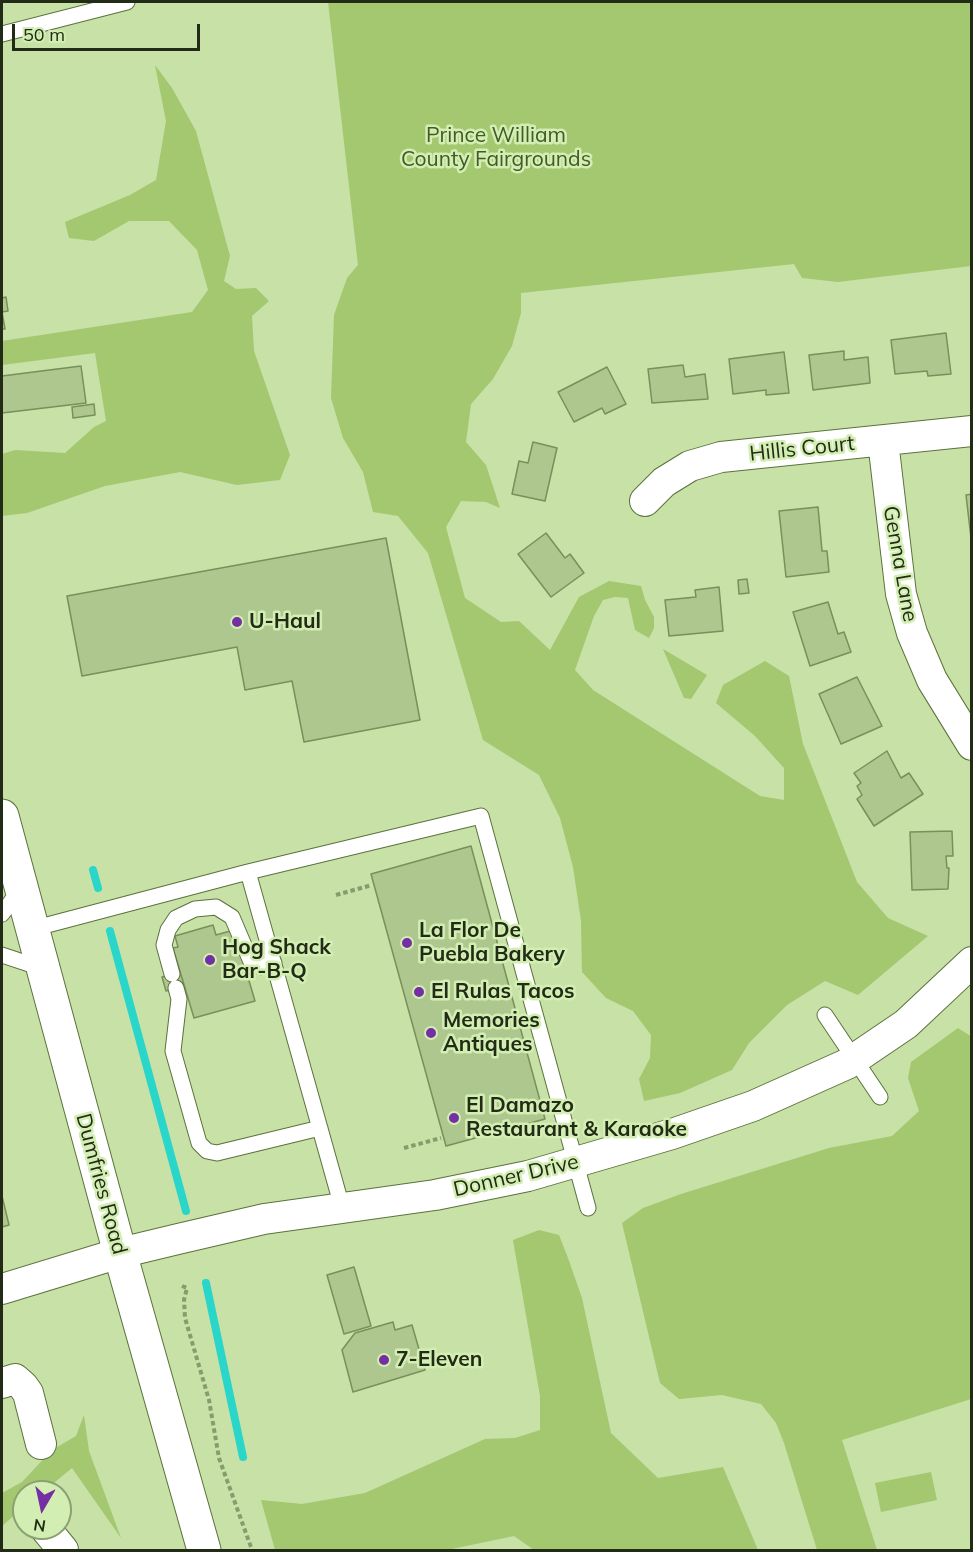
<!DOCTYPE html>
<html>
<head>
<meta charset="utf-8">
<style>
	body { margin:0 }
	#map { position:relative; width:973px; height:1552px; overflow:hidden; background:#c7e1a6; font-family:Mulish,sans-serif }
	canvas { display:block }
	.frame { position:absolute; inset:0; border:3px solid #222b15; pointer-events:none }
	.north { position:absolute; left:12px; top:1480px; width:60px; height:60px; box-sizing:border-box; background:#d3eeb3; border:2px solid #8ca074; border-radius:50%; rotate:189deg; font-size:16px; font-weight:700; line-height:24px; text-align:center; color:#222b15 }
	.north::after { content:''; display:block; margin:auto; width:21px; height:27px; background:#742fa3; clip-path:polygon(50% 0,100% 100%,50% 72%,0 100%) }
	.scale { position:absolute; left:12px; top:24px; width:188px; height:27px; box-sizing:border-box; border:3px solid #222b15; border-top:0; padding-left:8px; font-size:18px; line-height:21px; white-space:nowrap; color:#222b15; -webkit-text-stroke:4px #d3eeb3; paint-order:stroke }
</style>
</head>
<body>
<div id="map">
<canvas width="973" height="1552"></canvas>
<div class="frame"></div>
<div class="north">N</div>
<div class="scale">50 m</div>
</div>
<script>
const g = document.querySelector('canvas').getContext('2d');
g.lineJoin = 'round';
function fillPath(path, color) {
  g.fillStyle = color;
  g.fill(path, 'evenodd');
}
function toPath(rows) {
  const path = new Path2D();
  for (const r of rows) {
    path.moveTo(r[0], r[1]);
    for (let i = 2; i < r.length; i += 2) path.lineTo(r[i], r[i + 1]);
  }
  return path;
}
function strokePath(path, color, width, dash) {
  g.strokeStyle = color;
  g.lineWidth = width;
  g.lineCap = dash ? 'butt' : 'round';
  g.setLineDash(dash || []);
  g.stroke(path);
}
function drawText(font, color, halo, rows, align = 'center') {
  g.font = font + ' Mulish,sans-serif';
  g.lineWidth = 5;
  g.setLineDash([]);
  g.textBaseline = 'middle';
  g.strokeStyle = halo;
  g.fillStyle = color;
  for (const [text, x, y, turn = 0] of rows) {
    g.save();
    g.translate(x, y);
    g.rotate((+turn || 0) * Math.PI / 180);
    g.textAlign = isNaN(turn) ? turn : align;
    if (halo) g.strokeText(text, 0, 0);
    g.fillText(text, 0, 0);
    g.restore();
  }
}
fillPath(toPath([
	[328,2,971,2,971,266,838,282,802,278,794,264,521,293,521,313,512,346,493,379,471,404,466,442,486,465,500,508,486,502,461,501,446,527,465,598,501,622,519,621,550,650,579,597,609,581,641,586,645,600,654,617,654,628,649,638,635,630,628,598,615,597,603,600,594,616,575,670,593,690,760,796,784,800,784,768,755,736,716,703,723,685,765,661,789,676,803,744,857,882,888,918,928,936,858,995,825,981,787,1005,749,1043,732,1070,680,1093,644,1101,639,1079,650,1058,651,1035,633,1011,606,998,582,972,581,921,573,867,560,818,539,775,483,740,428,553,398,516,373,512,363,472,343,438,331,398,334,315,347,278,358,265],
	[155,65,172,88,196,131,230,256,224,281,236,289,256,288,269,301,252,316,254,351,290,455,280,480,237,485,180,472,105,486,27,513,2,516,2,454,15,450,65,453,94,427,106,421,95,353,2,365,2,341,192,312,208,290,197,250,169,221,129,221,94,241,69,238,65,222,130,195,156,180,166,121],
	[663,649,707,675,691,699,684,698],
	[958,1028,972,1037,971,1399,842,1440,877,1550,817,1550,784,1443,776,1423,761,1404,722,1395,679,1399,660,1383,622,1223,643,1208,681,1194,829,1148,892,1136,919,1111,908,1078,911,1062],
	[539,1230,559,1235,568,1258,582,1298,611,1433,658,1478,723,1467,758,1550,534,1550,514,1536,447,1550,275,1550,261,1500,302,1504,365,1493,485,1439,515,1438,540,1430,540,1396,513,1240],
	[84,1415,89,1451,121,1538,72,1468,43,1492,24,1492,24,1507,2,1526,2,1493,22,1482,52,1450,76,1436],
	[931,1472,937,1500,881,1512,875,1483]
]), '#a3c870');
strokePath(toPath([
	[93,870,98,888],
	[110,931,186,1211],
	[206,1283,243,1457]
]), '#2ad5ca', 8);
const building = toPath([
	[6,297,8,311,2,312,5,329,2,329,2,298,6,297],
	[946,333,951,374,928,376,927,371,895,374,891,340,946,333],
	[844,351,844,360,868,357,870,383,813,390,809,355,844,351],
	[784,352,789,393,766,395,766,390,733,394,729,359,784,352],
	[683,365,685,377,705,374,708,399,652,403,648,369,683,365],
	[81,366,86,403,2,413,2,376,81,366],
	[607,367,626,404,605,414,602,408,574,422,558,392,607,367],
	[94,404,95,415,73,418,72,407,94,404],
	[533,442,557,448,545,501,512,494,519,461,528,463,533,442],
	[972,494,972,538,971,538,966,495,972,494],
	[818,507,822,551,827,551,829,572,786,577,779,511,818,507],
	[546,533,565,558,570,554,584,573,551,597,518,554,546,533],
	[386,538,420,720,304,742,292,681,245,690,237,647,82,676,67,596,386,538],
	[747,579,749,593,739,594,738,580,747,579],
	[719,587,723,631,669,636,665,600,696,597,695,590,719,587],
	[828,602,838,634,844,632,851,652,810,666,793,612,828,602],
	[857,677,882,726,841,744,819,694,857,677],
	[887,751,901,778,909,773,923,794,874,826,857,799,862,795,857,786,861,783,854,773,887,751],
	[952,831,953,856,946,856,947,868,949,868,948,889,912,890,910,832,952,831],
	[471,846,545,1119,446,1146,371,874,471,846],
	[213,925,216,935,234,930,255,1001,194,1018,173,948,178,947,175,936,213,925],
	[180,972,184,985,166,991,162,977,180,972],
	[2,1196,9,1225,2,1227,2,1196],
	[354,1267,371,1326,344,1334,327,1275,354,1267],
	[393,1322,395,1330,412,1325,425,1370,353,1392,342,1350,355,1333,393,1322]
]);
fillPath(building, '#aec78e');
strokePath(building, '#789059', 1.5);
const service = toPath([
	[2,34,127,2],
	[248,872,342,1207],
	[2,914,20,889],
	[32,929,248,872,481,816,588,1208],
	[2,955,41,968],
	[172,974,164,945,168,930,176,918,195,909,216,907,232,917,252,964,261,967,274,963],
	[176,988,179,999,173,1051,199,1143,207,1151,217,1153,320,1128],
	[825,1015,880,1097]
]);
const minor = toPath([
	[883,441,901,594,912,633,932,680,972,745],
	[645,501,664,482,690,466,721,457,972,431],
	[2,1289,120,1253,178,1239,264,1219,435,1195,528,1176,672,1134,753,1106,847,1064,906,1024,972,962],
	[2,1383,15,1379,23,1386,28,1393,41,1444],
	[45,1528,63,1550]
]);
const primary = toPath([
	[2,816,120,1253,204,1550]
]);
strokePath(service, '#5b723c', 17);
strokePath(minor, '#5b723c', 32);
strokePath(primary, '#5b723c', 35);
strokePath(toPath([
	[336,895,372,885],
	[404,1148,441,1138],
	[182,1286,187,1288,184,1300,185,1318,209,1400,219,1458,252,1550]
]), '#889b6e', 4, [4.5, 3]);
strokePath(service, '#fff', 15);
strokePath(minor, '#fff', 30);
strokePath(primary, '#fff', 33);
for (const [x, y, r, color] of [
	[237,622,6,"#742fa3"],
	[407,943,6,"#742fa3"],
	[210,960,6,"#742fa3"],
	[419,992,6,"#742fa3"],
	[431,1033,6,"#742fa3"],
	[454,1118,6,"#742fa3"],
	[384,1360,6,"#742fa3"]
]) {
  const dot = new Path2D();
  dot.arc(x, y, r, 0, 2 * Math.PI);
  g.fillStyle = color;
  g.fill(dot);
  strokePath(dot, '#d3eeb3', 2);
}
drawText('21px', '#455927', '#d3eeb3', [
	["Prince William",496,136],
	["County Fairgrounds",496,160]
]);
drawText('21px', '#222b15', '#d3eeb3', [
	["Hillis Court",802,449,-6],
	["Genna Lane",900,564,80],
	["Donner Drive",516,1176,-13],
	["Dumfries Road",101,1184,75]
]);
drawText('bold 21px', '#222b15', '#d3eeb3', [
	["U-Haul",249,622],
	["La Flor De",419,931],
	["Puebla Bakery",419,955],
	["Hog Shack",222,948],
	["Bar-B-Q",222,972],
	["El Rulas Tacos",431,992],
	["Memories",443,1021],
	["Antiques",443,1045],
	["El Damazo",466,1106],
	["Restaurant & Karaoke",466,1130],
	["7-Eleven",396,1360]
], 'left');
</script>
</body>
</html>
